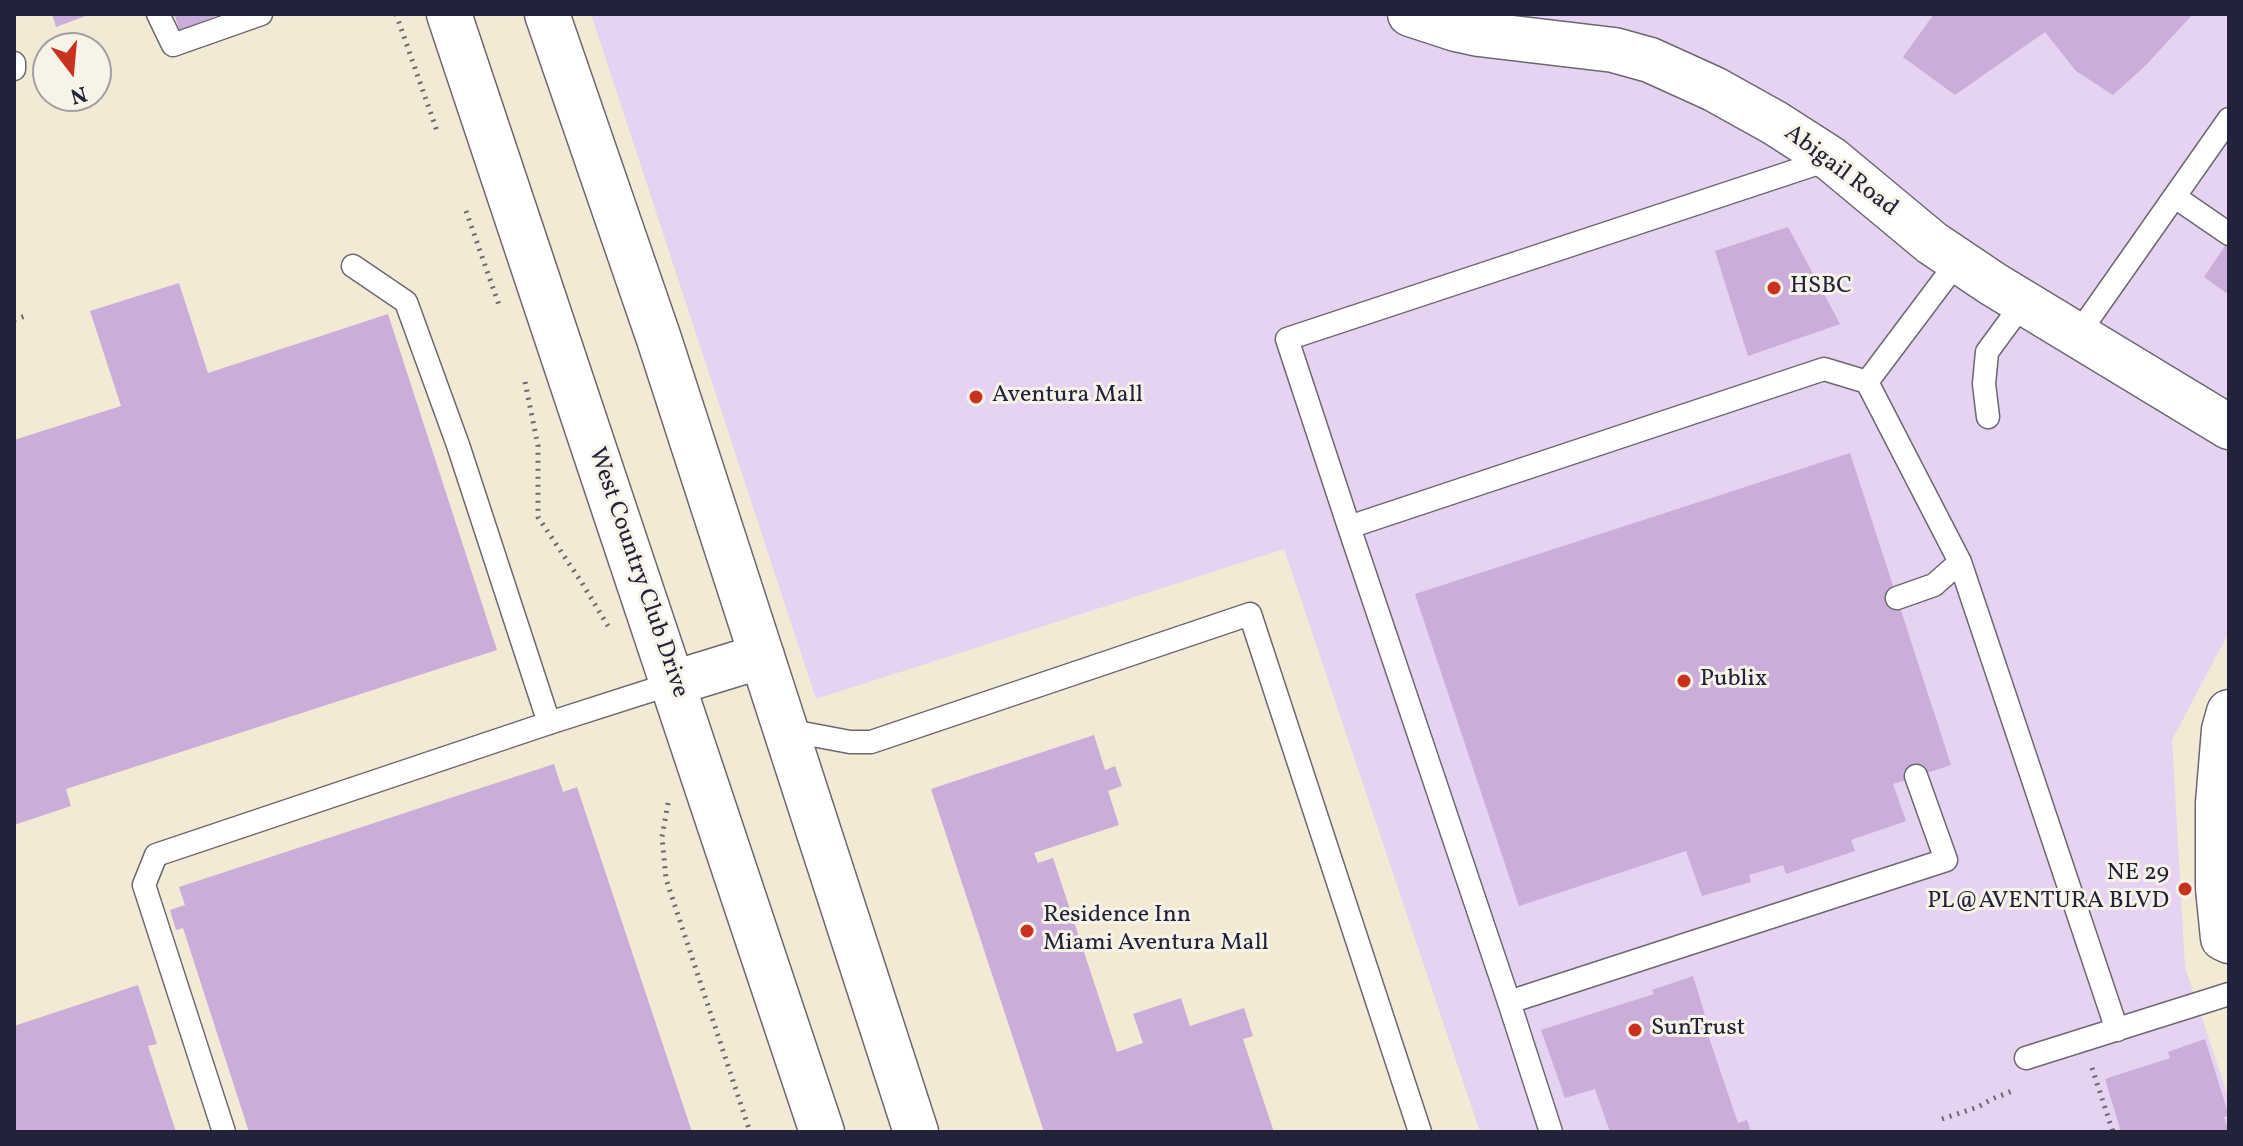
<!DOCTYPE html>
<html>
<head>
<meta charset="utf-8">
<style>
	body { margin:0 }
	#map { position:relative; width:2243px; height:1146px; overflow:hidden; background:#f3ead5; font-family:Vollkorn,serif }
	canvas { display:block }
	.frame { position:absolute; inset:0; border:16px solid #22223b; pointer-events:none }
	.north { position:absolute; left:32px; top:32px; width:80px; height:80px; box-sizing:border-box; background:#f7f3e8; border:2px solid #a29fa3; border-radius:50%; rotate:164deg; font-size:22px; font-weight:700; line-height:32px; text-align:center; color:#22223b }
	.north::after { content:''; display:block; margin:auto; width:28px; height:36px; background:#c8321e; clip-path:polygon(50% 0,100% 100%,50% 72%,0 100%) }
</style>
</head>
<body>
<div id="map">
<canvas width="2243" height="1146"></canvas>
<div class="frame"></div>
<div class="north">N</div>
</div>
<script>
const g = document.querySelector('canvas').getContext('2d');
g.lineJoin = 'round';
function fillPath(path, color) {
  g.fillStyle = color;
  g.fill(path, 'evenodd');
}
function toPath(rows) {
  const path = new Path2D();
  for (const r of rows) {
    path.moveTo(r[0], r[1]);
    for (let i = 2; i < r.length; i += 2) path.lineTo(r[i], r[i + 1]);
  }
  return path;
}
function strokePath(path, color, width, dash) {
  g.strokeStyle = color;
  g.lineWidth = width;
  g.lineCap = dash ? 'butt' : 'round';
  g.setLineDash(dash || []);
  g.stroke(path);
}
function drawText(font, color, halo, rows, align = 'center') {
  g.font = font + ' Vollkorn,serif';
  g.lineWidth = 6;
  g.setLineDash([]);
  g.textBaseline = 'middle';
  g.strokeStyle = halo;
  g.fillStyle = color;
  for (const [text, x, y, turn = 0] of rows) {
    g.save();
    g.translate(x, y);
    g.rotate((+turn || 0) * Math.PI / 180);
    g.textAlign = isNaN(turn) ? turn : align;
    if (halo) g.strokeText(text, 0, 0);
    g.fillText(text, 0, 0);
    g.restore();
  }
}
fillPath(toPath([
	[591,14,2229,14,2229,632,2172,740,2185,967,2229,1099,2229,1132,1480,1132,1284,549,816,699]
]), '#e5d3f1');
fillPath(toPath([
	[52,14,91,14,56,27],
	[174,14,221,14,180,31],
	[1934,14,2193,14,2146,65,2113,95,2076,71,2045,32,1955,95,1903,57],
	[1788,227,1840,324,1748,356,1715,251],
	[2229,240,2229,295,2204,277],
	[179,283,208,373,388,314,497,650,66,789,71,806,14,825,14,440,121,406,90,311],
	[1850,453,1951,765,1893,784,1906,821,1851,840,1855,851,1786,874,1783,865,1749,875,1751,882,1702,896,1686,851,1519,906,1415,594],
	[1094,735,1105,770,1115,766,1122,786,1108,791,1119,825,1034,853,1038,863,1053,858,1117,1052,1143,1043,1133,1014,1181,998,1190,1026,1244,1008,1253,1036,1243,1039,1274,1132,1044,1132,931,789],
	[554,764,563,792,577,787,692,1132,249,1132,183,928,176,930,170,910,185,905,179,887],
	[1693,976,1708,1025,1705,1026,1738,1123,1747,1120,1751,1132,1610,1132,1595,1089,1565,1098,1541,1030,1654,994,1652,990],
	[138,985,157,1044,148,1046,176,1132,14,1132,14,1026],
	[2205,1039,2229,1116,2224,1117,2229,1132,2121,1132,2105,1079,2170,1058,2168,1052]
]), '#caadd8');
const service = toPath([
	[158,14,173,45,261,14],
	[14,63,14,69],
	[2175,197,2229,234],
	[353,266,406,302,458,445,549,723],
	[2078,334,2229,119],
	[1867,382,1960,562,2117,1030],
	[1988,417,1984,384,1987,352,2023,303],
	[1349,527,1287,339,1831,159],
	[1897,598,1934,585,1960,562],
	[786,730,850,742,871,742,1250,614,1420,1132],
	[1509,1002,1946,860,1916,776],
	[2026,1058,2229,994],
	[224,1132,144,885,156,855,549,723,674,683],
	[1551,1132,1509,1002,1349,527,1824,369,1867,382,1958,261]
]);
const minor = toPath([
	[1410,14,1456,29,1479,34,1614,50,1650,60,1714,89,1775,123,1831,159,1932,243,1993,284,2229,427],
	[2229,712,2224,730,2218,803,2218,888,2223,938,2229,941]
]);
const tertiary = toPath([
	[449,14,822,1132],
	[547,14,659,339,916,1132],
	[674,683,762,656]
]);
strokePath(service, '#6b6871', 25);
strokePath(minor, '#6b6871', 47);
strokePath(tertiary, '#6b6871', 47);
strokePath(toPath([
	[396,14,437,131],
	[466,211,500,308],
	[14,320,25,316],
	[525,382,538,446,538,517,582,583,608,626],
	[668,803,662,837,666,879,750,1132],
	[2092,1068,2113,1132],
	[1942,1119,1978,1107,1992,1099,2012,1091]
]), '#6b6871', 5, [2, 6]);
strokePath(service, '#fff', 22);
strokePath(minor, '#fff', 44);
strokePath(tertiary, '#fff', 44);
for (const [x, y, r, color] of [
	[1774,288,8,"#c8321e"],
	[976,397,8,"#c8321e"],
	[1684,681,8,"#c8321e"],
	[2185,889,8,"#c8321e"],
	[1027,931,8,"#c8321e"],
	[1635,1030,8,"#c8321e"]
]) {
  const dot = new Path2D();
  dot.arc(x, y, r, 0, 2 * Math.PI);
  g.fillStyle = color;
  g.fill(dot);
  strokePath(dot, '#f7f3e8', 3);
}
drawText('24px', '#22223b', '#f7f3e8', [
	["Abigail Road",1840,172,37],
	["West Country Club Drive",637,573,71]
]);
drawText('24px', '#22223b', '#f7f3e8', [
	["HSBC",1790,288],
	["Aventura Mall",992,397],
	["Publix",1700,681],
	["NE 29",2169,875,"right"],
	["PL@AVENTURA BLVD",2169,903,"right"],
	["Residence Inn",1043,917],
	["Miami Aventura Mall",1043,945],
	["SunTrust",1651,1030]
], 'left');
</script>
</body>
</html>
